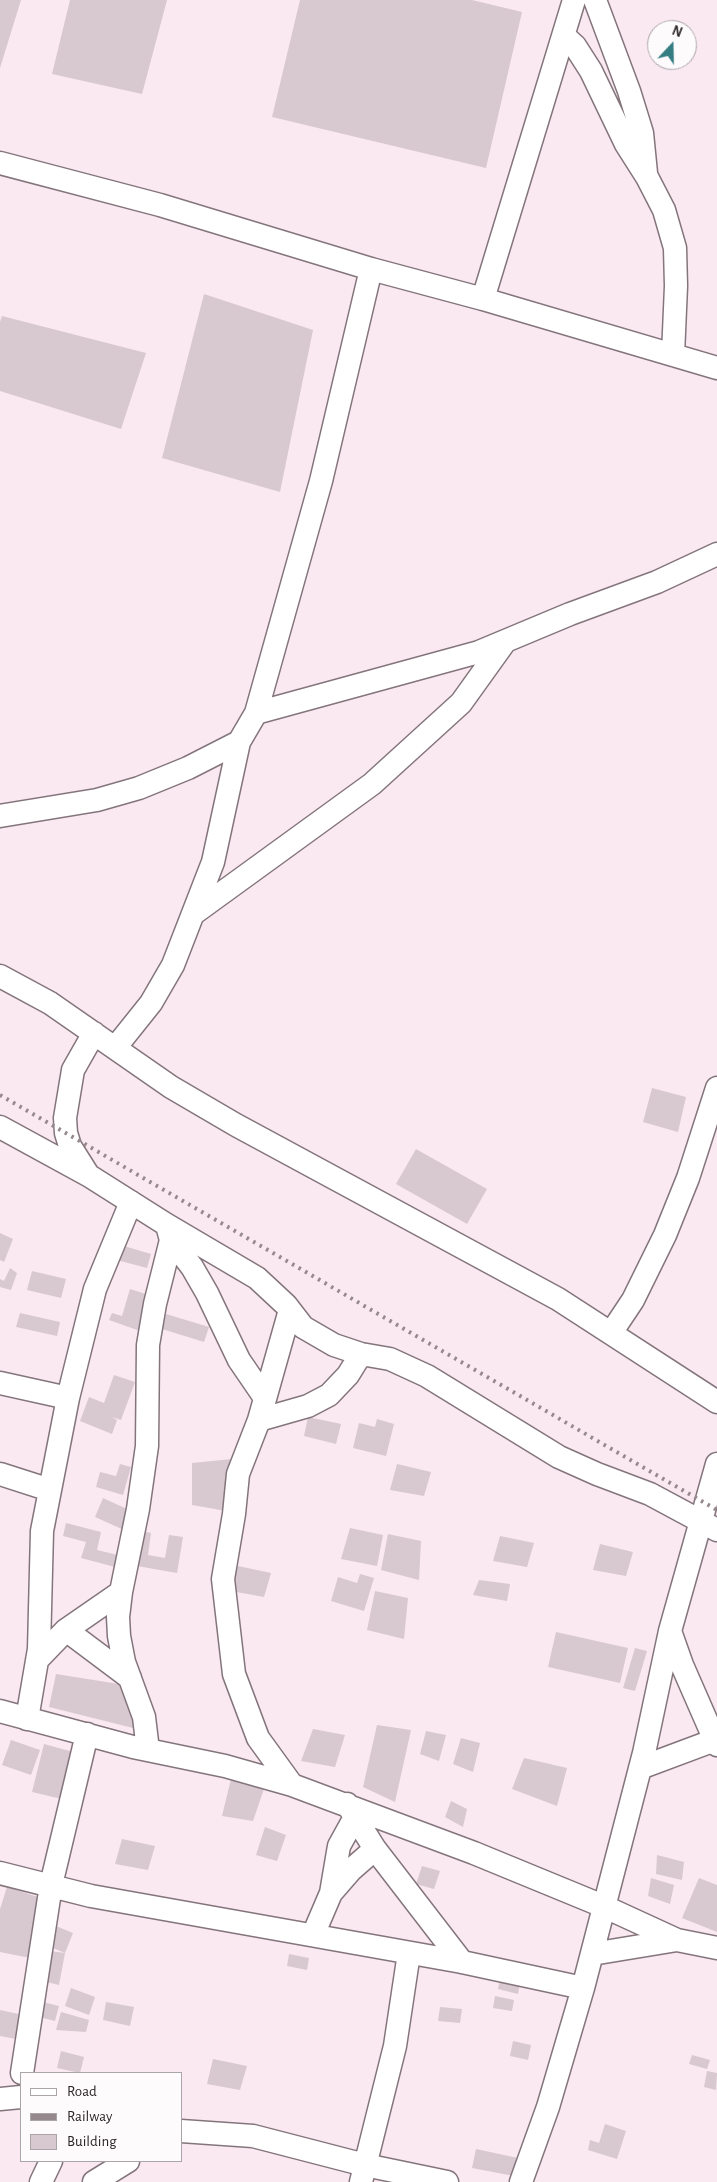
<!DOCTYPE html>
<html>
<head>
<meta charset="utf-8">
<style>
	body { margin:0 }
	#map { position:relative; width:717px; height:2182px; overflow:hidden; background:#fbe9f1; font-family:"Alegreya Sans",sans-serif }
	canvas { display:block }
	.legend { position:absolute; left:20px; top:2072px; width:162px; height:90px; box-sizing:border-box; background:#fefbfd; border:1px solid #aaa5a8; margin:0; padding:6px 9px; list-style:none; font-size:15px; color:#2b2528 }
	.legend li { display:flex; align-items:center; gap:10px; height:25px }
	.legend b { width:25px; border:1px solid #aaa5a8 }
	.north { position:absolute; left:647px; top:20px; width:50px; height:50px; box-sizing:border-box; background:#fefbfd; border:1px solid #aaa5a8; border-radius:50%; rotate:21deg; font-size:14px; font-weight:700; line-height:20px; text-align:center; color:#2b2528 }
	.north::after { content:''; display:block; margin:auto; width:18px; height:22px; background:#347d81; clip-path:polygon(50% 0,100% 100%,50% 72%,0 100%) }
</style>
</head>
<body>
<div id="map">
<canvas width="717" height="2182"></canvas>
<ul class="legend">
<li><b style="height:6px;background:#fff"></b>Road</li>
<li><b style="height:6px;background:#95898e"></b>Railway</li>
<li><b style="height:14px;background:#d8c8cf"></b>Building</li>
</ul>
<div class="north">N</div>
</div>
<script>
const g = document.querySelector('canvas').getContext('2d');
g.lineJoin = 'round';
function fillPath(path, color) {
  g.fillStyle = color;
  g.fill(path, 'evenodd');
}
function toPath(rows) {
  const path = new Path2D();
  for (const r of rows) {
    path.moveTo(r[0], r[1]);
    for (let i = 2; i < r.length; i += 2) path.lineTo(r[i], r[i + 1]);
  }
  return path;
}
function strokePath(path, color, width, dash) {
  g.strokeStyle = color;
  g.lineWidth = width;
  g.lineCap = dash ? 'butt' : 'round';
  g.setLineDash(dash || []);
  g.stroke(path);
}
fillPath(toPath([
	[0,0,21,0,0,68],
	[70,0,167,0,142,94,52,74],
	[300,0,472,0,522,12,486,168,272,117],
	[204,294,313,330,280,492,162,458],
	[2,316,146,353,121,429,0,391,0,322],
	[652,1088,686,1097,678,1132,643,1122],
	[416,1149,487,1189,467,1224,396,1184],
	[0,1233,13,1239,4,1262,0,1260],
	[117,1244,151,1254,147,1268,113,1259],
	[10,1268,17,1273,11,1290,0,1287,0,1279,4,1281],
	[32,1271,66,1279,61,1298,27,1290],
	[130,1289,152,1296,140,1331,109,1320,112,1313,122,1316],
	[20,1313,60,1322,57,1336,16,1327],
	[166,1314,209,1327,204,1342,162,1329],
	[114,1375,135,1382,121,1420,112,1417,117,1420,112,1434,80,1421,89,1397,104,1403],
	[308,1417,341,1424,336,1444,304,1436],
	[377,1419,394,1424,386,1456,353,1448,359,1423,375,1427],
	[232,1459,226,1511,192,1505,192,1463],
	[120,1464,131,1467,123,1495,96,1487,100,1472,116,1476],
	[397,1464,431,1472,424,1496,390,1490],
	[103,1498,127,1509,124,1530,95,1517],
	[66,1523,101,1532,97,1550,118,1555,115,1567,81,1558,86,1542,63,1536],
	[350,1528,383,1535,377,1566,341,1559],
	[143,1531,151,1533,148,1555,165,1558,169,1535,183,1537,177,1573,137,1566],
	[388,1534,421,1541,419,1580,381,1570],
	[500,1536,534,1543,527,1567,493,1561],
	[600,1544,633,1552,626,1576,593,1570],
	[238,1566,271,1573,264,1597,231,1591],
	[360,1574,374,1578,364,1611,331,1601,338,1577,357,1583],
	[479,1580,510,1584,507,1601,473,1595],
	[375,1591,408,1598,404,1639,367,1630],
	[556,1632,628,1648,620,1683,548,1667],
	[635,1648,647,1651,635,1691,623,1688],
	[56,1674,125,1685,137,1729,49,1707],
	[377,1725,411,1730,395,1802,363,1787],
	[313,1729,345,1735,335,1767,301,1761],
	[426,1731,446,1735,439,1761,420,1754],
	[461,1738,480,1743,473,1772,453,1764],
	[11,1740,40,1750,31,1775,2,1765],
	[44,1744,77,1753,66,1800,32,1792],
	[524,1758,567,1768,557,1806,512,1789],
	[231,1779,265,1786,253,1821,222,1816],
	[451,1801,467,1809,463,1827,445,1817],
	[265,1827,286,1835,277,1861,256,1855],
	[122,1839,155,1846,148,1870,115,1864],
	[657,1855,684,1862,682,1880,656,1874],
	[422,1866,440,1871,434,1889,416,1884],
	[651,1878,674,1885,670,1904,648,1896],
	[699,1878,717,1885,717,1932,682,1918],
	[7,1887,44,1899,30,1958,0,1952,0,1909],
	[56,1926,73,1933,65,1953,48,1946],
	[49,1951,65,1953,59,1985,42,1981],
	[289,1954,309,1958,307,1970,287,1966],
	[500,1979,520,1983,518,1994,498,1989],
	[71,1988,95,1997,89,2015,65,2006],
	[495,1996,514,2000,512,2011,493,2008],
	[39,2001,59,2006,55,2021,35,2016],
	[106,2002,134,2007,130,2026,103,2020],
	[440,2007,462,2009,460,2023,438,2021],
	[0,2010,23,2015,16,2039,0,2036],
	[61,2012,89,2020,86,2032,56,2030],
	[513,2041,531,2045,528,2060,510,2056],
	[61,2051,84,2057,80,2073,57,2068],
	[692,2055,710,2060,707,2069,689,2064],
	[213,2059,247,2066,240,2090,207,2084],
	[707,2071,717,2073,716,2090,704,2087],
	[605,2124,626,2131,617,2159,588,2150,590,2140,599,2143],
	[476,2149,518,2158,514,2176,472,2168]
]), '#d8c8cf');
const minor = toPath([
	[595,0,629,91,642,133,646,173],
	[564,36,575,46,591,71,626,144,647,177,664,210,675,248,676,286,673,355],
	[0,163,160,205,371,269,483,299,717,368],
	[483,299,574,0],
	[256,713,479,652,570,614,657,582,717,554],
	[0,816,97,800,139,788,188,768,239,742],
	[193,914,372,784,461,703,504,643],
	[0,976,50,1003,171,1087,236,1125,558,1299,717,1402],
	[115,1048,151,1003,173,965,213,862,239,742,256,713,321,481,371,269],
	[0,1127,88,1175,167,1225,257,1278,286,1305,303,1327,334,1345,361,1354,390,1359,427,1376,559,1457,597,1474,650,1494,717,1530],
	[87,1173,70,1146,66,1133,65,1118,73,1070,94,1033],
	[168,1229,171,1240,192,1267,207,1293,239,1360,265,1398],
	[290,1310,259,1420,238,1474,234,1514,223,1579,234,1674,258,1738,292,1785],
	[611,1333,633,1300,665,1235,688,1178,717,1088],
	[0,1383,68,1398],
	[259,1420,308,1406,329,1395,348,1375,361,1354],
	[0,1474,50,1490],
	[66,1630,130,1678],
	[670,1631,682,1665,717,1745],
	[37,1660,66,1630,121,1592],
	[0,1711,133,1747,225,1766,292,1785,474,1853,603,1906,677,1940,717,1948],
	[27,1719,39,1649,42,1531,68,1398,95,1289,131,1202],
	[148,1750,144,1717,124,1662,119,1636,118,1617,121,1592,138,1509,147,1446,148,1345,155,1304,171,1240],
	[640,1768,715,1740],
	[347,1804,375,1849,462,1962],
	[0,1873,91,1896,462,1962,583,1988],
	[331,1893,339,1846,355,1817],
	[313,1935,331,1893,351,1870,375,1849],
	[592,1954,677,1940],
	[22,2073,51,1885,87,1734],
	[0,2099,21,2097],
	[181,2131,253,2136,365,2165,447,2182],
	[41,2182,51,2161],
	[94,2182,128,2161],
	[361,2182,395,2046,409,1953],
	[521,2182,548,2107,583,1988,644,1753,670,1631,717,1464]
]);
strokePath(minor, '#84757c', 25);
strokePath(minor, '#fff', 22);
strokePath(toPath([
	[0,1095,717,1510]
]), '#95898e', 4, [2.5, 5]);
</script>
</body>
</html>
